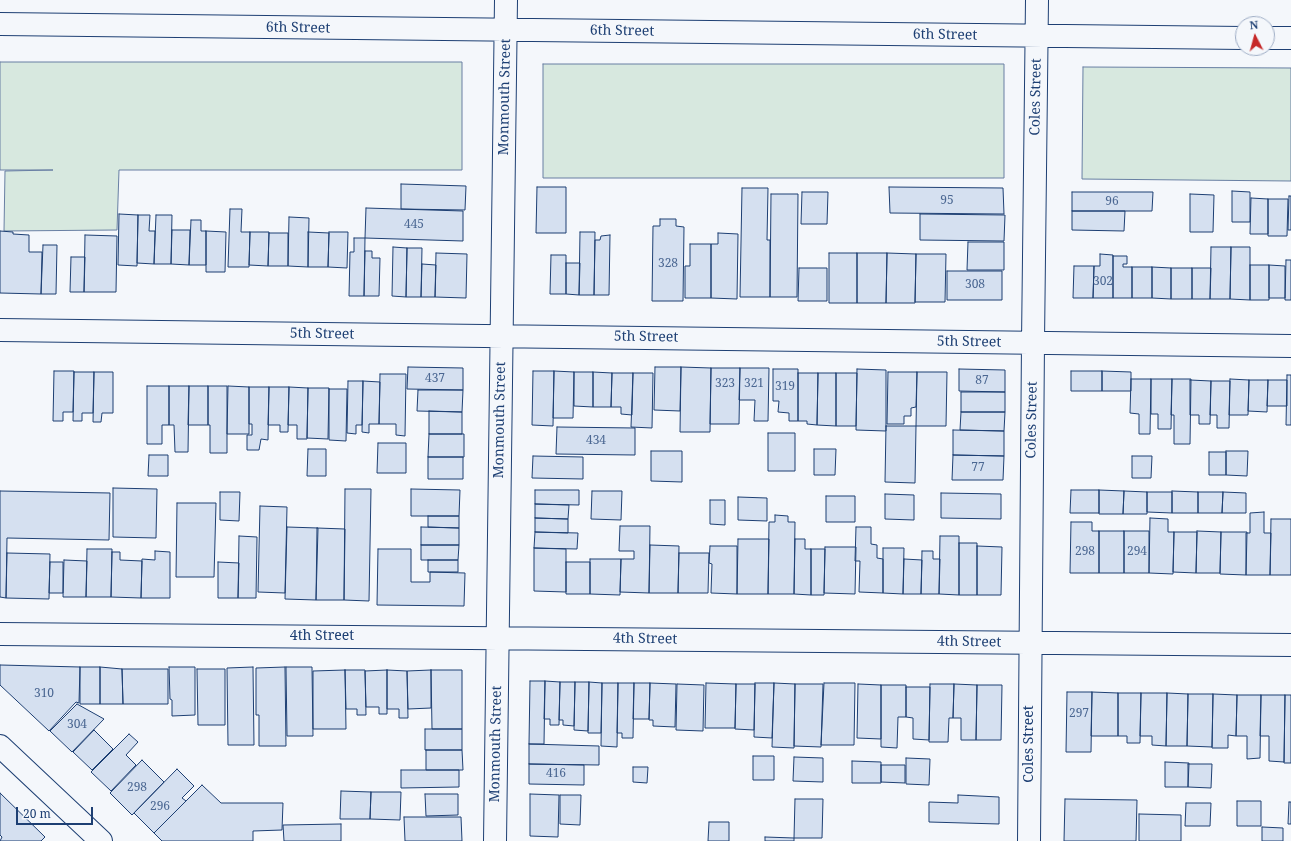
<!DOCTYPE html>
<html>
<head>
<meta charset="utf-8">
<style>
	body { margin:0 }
	#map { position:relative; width:1291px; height:841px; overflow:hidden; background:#f4f7fb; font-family:"Noto Serif",serif }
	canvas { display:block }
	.north { position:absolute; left:1235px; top:16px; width:40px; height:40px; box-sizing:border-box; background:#f4f7fb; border:1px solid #9eadc5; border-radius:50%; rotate:354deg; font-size:11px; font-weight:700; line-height:16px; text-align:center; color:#1d3f73 }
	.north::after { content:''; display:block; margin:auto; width:14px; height:18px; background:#c62828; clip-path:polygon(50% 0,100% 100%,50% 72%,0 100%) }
	.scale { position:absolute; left:16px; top:807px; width:77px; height:18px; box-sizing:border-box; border:2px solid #1d3f73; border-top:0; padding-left:5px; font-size:12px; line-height:14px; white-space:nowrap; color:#1d3f73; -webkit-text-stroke:3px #f4f7fb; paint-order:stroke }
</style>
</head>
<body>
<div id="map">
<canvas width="1291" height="841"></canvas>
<div class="north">N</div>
<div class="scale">20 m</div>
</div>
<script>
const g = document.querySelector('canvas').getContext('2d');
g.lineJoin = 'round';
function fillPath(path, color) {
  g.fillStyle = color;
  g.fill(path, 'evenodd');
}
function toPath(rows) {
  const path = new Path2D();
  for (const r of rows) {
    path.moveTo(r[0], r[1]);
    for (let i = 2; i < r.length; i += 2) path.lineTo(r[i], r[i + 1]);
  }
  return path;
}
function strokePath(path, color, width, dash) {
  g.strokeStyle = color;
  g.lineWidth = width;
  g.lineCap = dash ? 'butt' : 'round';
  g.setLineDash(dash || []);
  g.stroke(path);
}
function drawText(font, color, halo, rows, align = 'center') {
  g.font = font + ' "Noto Serif",serif';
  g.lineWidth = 3;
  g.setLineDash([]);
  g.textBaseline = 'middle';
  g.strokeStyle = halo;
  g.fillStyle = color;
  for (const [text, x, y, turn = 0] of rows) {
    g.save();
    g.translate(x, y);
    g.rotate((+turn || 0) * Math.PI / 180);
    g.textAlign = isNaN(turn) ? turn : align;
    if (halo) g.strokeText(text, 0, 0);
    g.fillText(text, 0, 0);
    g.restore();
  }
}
const green = toPath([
	[0,62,462,62,462,170,119,170,117,230,4,231,5,171,53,170,0,170,0,62],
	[543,64,1004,64,1004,178,543,178,543,64],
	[1083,67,1291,68,1291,181,1082,179,1083,67]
]);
fillPath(green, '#d7e8df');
strokePath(green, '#687fa3', 1);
const building = toPath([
	[401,184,466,186,465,210,401,209,401,184],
	[537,187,566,187,566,233,536,233,537,187],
	[889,187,1003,188,1004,214,890,213,889,187],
	[742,188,768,188,767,240,770,240,770,297,740,297,742,188],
	[1232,191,1250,192,1250,222,1232,222,1232,191],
	[802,192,828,192,827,224,801,224,802,192],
	[1072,192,1153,192,1152,211,1072,211,1072,192],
	[771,194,798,194,797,297,770,297,771,194],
	[1190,194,1214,195,1213,232,1190,232,1190,194],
	[1289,196,1291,196,1291,230,1288,230,1289,196],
	[1251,198,1268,199,1268,234,1250,234,1251,198],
	[1268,199,1288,199,1287,236,1268,236,1268,199],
	[366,208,463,211,463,241,365,238,366,208],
	[230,209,242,209,241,232,250,232,249,267,228,267,230,209],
	[1072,211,1125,211,1124,231,1072,230,1072,211],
	[119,214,138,215,137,266,118,265,119,214],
	[920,214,1005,215,1004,241,920,240,920,214],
	[138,215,150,215,149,231,155,231,154,264,137,263,138,215],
	[156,215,172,215,171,264,154,264,156,215],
	[289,217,309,218,308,267,288,266,289,217],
	[660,219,676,219,676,226,684,227,683,301,652,301,653,226,660,226,660,219],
	[191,220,201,220,201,231,206,231,206,265,189,265,191,220],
	[172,230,190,230,189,265,171,264,172,230],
	[0,231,13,232,13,234,29,235,29,252,42,252,41,294,0,293,0,231],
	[206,231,226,232,225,272,206,272,206,231],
	[250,232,269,232,268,266,249,265,250,232],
	[308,232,329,233,328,267,308,267,308,232],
	[329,232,348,232,347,268,328,267,329,232],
	[580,232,595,232,594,295,579,295,580,232],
	[269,233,288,233,288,266,268,266,269,233],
	[718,233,738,234,737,299,711,298,711,244,718,244,718,233],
	[85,235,117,236,116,292,84,292,85,235],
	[610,235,609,295,594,295,595,240,600,240,601,236,610,235],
	[354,238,365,238,364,296,349,296,350,252,354,252,354,238],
	[968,242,1004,242,1004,270,967,270,968,242],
	[690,244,711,244,711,298,685,298,685,266,690,266,690,244],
	[43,245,57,245,56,294,41,294,43,245],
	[393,247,407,248,406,297,392,296,393,247],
	[1211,247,1231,247,1230,299,1210,299,1211,247],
	[1231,247,1250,247,1250,300,1230,299,1231,247],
	[407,248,422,248,421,297,406,297,407,248],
	[365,251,372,251,372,258,380,258,379,296,364,296,365,251],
	[436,253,467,254,466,298,435,297,436,253],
	[829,253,857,253,857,303,829,303,829,253],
	[857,253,887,253,886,303,857,303,857,253],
	[887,253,916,254,915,303,886,303,887,253],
	[916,254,946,254,945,302,915,302,916,254],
	[1100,254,1113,255,1113,298,1093,298,1094,266,1100,266,1100,254],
	[551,255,566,255,566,294,550,294,551,255],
	[1113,256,1127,256,1127,264,1123,264,1123,267,1132,267,1132,298,1113,298,1113,256],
	[71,257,85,257,84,292,70,292,71,257],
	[1286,260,1291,260,1291,300,1285,300,1286,260],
	[566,263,580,263,579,295,566,294,566,263],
	[422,264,436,265,435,297,421,297,422,264],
	[1250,265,1269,265,1269,300,1250,300,1250,265],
	[1269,265,1285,266,1285,298,1269,298,1269,265],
	[1074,266,1094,266,1093,298,1073,298,1074,266],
	[1132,267,1152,267,1152,298,1132,298,1132,267],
	[1152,267,1171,268,1171,299,1152,298,1152,267],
	[799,268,827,268,827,301,798,301,799,268],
	[1171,268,1192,268,1192,299,1171,299,1171,268],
	[1192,268,1211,268,1210,299,1192,299,1192,268],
	[947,271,1002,271,1002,300,947,300,947,271],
	[408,367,463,368,463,390,407,389,408,367],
	[655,367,681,367,680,411,654,410,655,367],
	[681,367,711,368,710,432,680,432,681,367],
	[711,368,740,368,739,424,710,424,711,368],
	[740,368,769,368,768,421,754,421,755,400,739,400,740,368],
	[773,369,798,369,798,421,789,421,789,413,778,412,779,401,773,401,773,369],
	[857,369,886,370,886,431,856,430,857,369],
	[959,369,1005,370,1005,392,959,391,959,369],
	[54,371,74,371,73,412,63,412,63,421,53,421,54,371],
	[533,371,554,371,553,426,532,425,533,371],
	[554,371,574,372,573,418,553,418,554,371],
	[1071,371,1102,371,1102,391,1071,391,1071,371],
	[1102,371,1131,372,1131,391,1102,391,1102,371],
	[74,372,94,372,93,413,82,413,82,421,73,421,74,372],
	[94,372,113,372,113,413,102,413,101,422,93,422,94,372],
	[574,372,593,372,593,407,574,406,574,372],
	[593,372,612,373,611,407,593,407,593,372],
	[888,372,917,372,916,407,911,408,911,416,904,416,904,424,887,424,888,372],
	[917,372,947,372,946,426,916,426,917,372],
	[612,373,633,373,632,415,621,414,621,407,611,407,612,373],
	[633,373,653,373,652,428,631,427,633,373],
	[798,373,818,373,817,425,807,424,807,421,798,421,798,373],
	[818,373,836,373,836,426,817,425,818,373],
	[836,373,857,373,856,426,836,426,836,373],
	[380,374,406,374,405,436,396,435,396,424,379,424,380,374],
	[1287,375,1291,375,1291,425,1286,425,1287,375],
	[1131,379,1151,379,1150,434,1139,434,1139,414,1130,413,1131,379],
	[1151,379,1172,379,1171,429,1158,429,1158,414,1151,414,1151,379],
	[1172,379,1191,379,1190,444,1174,444,1174,415,1171,415,1172,379],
	[1230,379,1249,380,1248,415,1229,415,1230,379],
	[1190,380,1211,381,1210,424,1199,424,1199,415,1190,415,1190,380],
	[1249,380,1268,380,1267,412,1248,411,1249,380],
	[1268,380,1287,380,1287,406,1267,406,1268,380],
	[348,381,363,381,362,425,356,425,356,434,347,433,348,381],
	[363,381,380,382,379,424,369,424,369,433,362,432,363,381],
	[1211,381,1230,381,1229,428,1217,428,1217,415,1210,415,1211,381],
	[147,386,169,386,169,425,162,425,162,444,147,444,147,386],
	[169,386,189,386,188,452,175,452,174,425,169,425,169,386],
	[189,386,208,386,208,425,188,425,189,386],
	[208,386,227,386,227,453,210,453,210,425,208,425,208,386],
	[228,386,249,387,249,434,227,434,228,386],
	[249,387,269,387,268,440,261,439,259,450,247,450,247,435,252,435,252,424,249,424,249,387],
	[269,387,289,387,288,432,280,432,280,425,268,425,269,387],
	[289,387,308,388,307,439,297,439,297,425,288,425,289,387],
	[308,388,329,388,328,439,307,438,308,388],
	[329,389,347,389,346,441,329,440,329,389],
	[418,390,463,390,462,412,417,411,418,390],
	[961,392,1005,392,1005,412,961,412,961,392],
	[429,411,462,412,462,434,429,434,429,411],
	[961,412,1005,412,1004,431,960,430,961,412],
	[886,426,916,426,915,483,885,482,886,426],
	[557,427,635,428,635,455,556,454,557,427],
	[953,430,1004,431,1004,456,953,455,953,430],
	[768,433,795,433,795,471,768,471,768,433],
	[429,434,464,434,464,457,428,457,429,434],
	[378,443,406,443,406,473,377,473,378,443],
	[308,449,326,449,326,476,307,476,308,449],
	[814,449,836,449,835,475,814,475,814,449],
	[651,451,682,451,682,482,651,481,651,451],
	[1226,451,1248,451,1247,476,1226,475,1226,451],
	[1209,452,1226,452,1226,475,1209,475,1209,452],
	[149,455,168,455,168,476,148,476,149,455],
	[953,455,1004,456,1003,480,952,480,953,455],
	[533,456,583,457,583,479,532,478,533,456],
	[1132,456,1152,456,1151,478,1132,478,1132,456],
	[428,457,463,457,463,479,428,479,428,457],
	[113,488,157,489,156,538,113,537,113,488],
	[345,489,371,489,369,601,344,600,345,489],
	[411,489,460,490,459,516,411,516,411,489],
	[535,490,579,490,579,505,535,504,535,490],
	[1071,490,1099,490,1099,513,1070,513,1071,490],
	[1099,490,1124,491,1123,514,1099,514,1099,490],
	[0,491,110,493,109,540,7,538,6,598,0,597,0,491],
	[592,491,622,491,621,520,591,519,592,491],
	[1124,491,1147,492,1147,514,1123,514,1124,491],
	[1172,491,1198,492,1198,513,1172,513,1172,491],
	[220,492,240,492,239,521,220,520,220,492],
	[1147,492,1172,492,1172,513,1147,512,1147,492],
	[1198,492,1223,492,1222,513,1198,513,1198,492],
	[1223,492,1246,493,1246,513,1222,513,1223,492],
	[941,493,1001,494,1001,519,941,518,941,493],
	[885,494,914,495,914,520,885,519,885,494],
	[826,496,855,496,855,522,826,522,826,496],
	[738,497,767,498,767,521,738,520,738,497],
	[710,500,725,500,725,525,710,524,710,500],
	[177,503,216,503,214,577,176,577,177,503],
	[535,504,569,505,568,519,535,518,535,504],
	[260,506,287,507,285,593,258,592,260,506],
	[1264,512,1264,533,1271,533,1270,575,1246,575,1246,533,1250,533,1250,513,1264,512],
	[775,515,788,516,788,522,795,522,794,594,768,594,769,522,775,522,775,515],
	[428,516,459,516,459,528,428,527,428,516],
	[535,518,568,519,568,533,535,532,535,518],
	[1150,518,1168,519,1168,532,1174,532,1173,574,1149,573,1150,518],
	[1271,519,1291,519,1291,575,1270,575,1271,519],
	[1071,522,1092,522,1092,531,1099,531,1099,573,1070,573,1071,522],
	[620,526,650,526,649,593,620,592,621,559,634,559,634,551,619,551,620,526],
	[287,527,318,528,316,600,285,599,287,527],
	[421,527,459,528,459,545,421,545,421,527],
	[856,527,871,527,871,544,877,545,877,558,883,559,883,593,859,592,860,561,855,561,856,527],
	[317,528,345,529,344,600,316,600,317,528],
	[1099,531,1124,531,1124,573,1099,573,1099,531],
	[1124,531,1149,531,1149,573,1124,573,1124,531],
	[1197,531,1221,532,1220,573,1196,573,1197,531],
	[535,532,578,533,577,549,534,548,535,532],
	[1174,532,1197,532,1196,573,1173,572,1174,532],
	[1221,532,1247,532,1246,575,1220,574,1221,532],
	[239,536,257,537,256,598,238,598,239,536],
	[940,536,959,536,959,595,939,594,940,536],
	[738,539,769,539,768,594,737,594,738,539],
	[795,539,805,539,805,549,811,549,811,595,794,594,795,539],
	[959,543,977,543,977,595,959,595,959,543],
	[421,545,459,545,458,560,421,560,421,545],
	[650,545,679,546,678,593,649,593,650,545],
	[710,546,737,546,737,594,711,593,712,564,709,563,710,546],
	[977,546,1002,547,1001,595,977,595,977,546],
	[825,547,856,547,855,594,824,593,825,547],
	[534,548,566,549,566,592,534,591,534,548],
	[883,548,904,548,903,594,883,593,883,548],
	[87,549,112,549,111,597,86,597,87,549],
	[378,549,411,549,411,582,430,582,430,572,465,573,464,606,377,605,378,549],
	[811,549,825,549,824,595,811,595,811,549],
	[155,551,170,552,170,598,141,598,142,559,155,560,155,551],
	[922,551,933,551,933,559,940,559,939,594,921,594,922,551],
	[112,552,120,552,120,560,142,561,141,598,111,597,112,552],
	[7,553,50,554,49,599,6,598,7,553],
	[679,553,709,553,708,593,678,593,679,553],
	[590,559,621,559,620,595,590,594,590,559],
	[904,559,922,560,921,594,903,594,904,559],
	[64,560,87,561,86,597,63,597,64,560],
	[428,560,458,560,458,572,428,572,428,560],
	[50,562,63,562,63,593,49,593,50,562],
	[218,562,239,563,238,598,218,598,218,562],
	[566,562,590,562,590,594,566,594,566,562],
	[0,665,80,667,79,703,76,702,49,731,0,685,0,665],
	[80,667,100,667,100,704,80,704,80,667],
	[100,667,122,669,123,704,100,704,100,667],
	[169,667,195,667,195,715,172,716,172,700,170,699,169,667],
	[253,667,254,745,228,745,227,668,253,667],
	[285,667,286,746,259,746,259,715,256,715,256,668,285,667],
	[286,667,312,667,313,736,287,736,286,667],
	[122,669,168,669,168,704,123,704,122,669],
	[197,669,225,669,225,725,198,725,197,669],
	[345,670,346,729,313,729,313,671,345,670],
	[345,670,365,670,366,715,357,715,357,709,346,709,345,670],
	[387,670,387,714,379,714,379,707,366,707,365,671,387,670],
	[387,670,407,671,408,718,399,718,399,709,387,709,387,670],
	[431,670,431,708,408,709,407,671,431,670],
	[431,670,462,670,462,729,432,729,431,670],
	[530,681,545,681,544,744,529,744,530,681],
	[545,681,560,682,559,725,550,725,550,719,544,719,545,681],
	[560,682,575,682,574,726,563,725,563,720,559,720,560,682],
	[575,682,589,682,588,731,574,730,575,682],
	[589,682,602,683,601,733,588,733,589,682],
	[602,683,618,683,617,747,601,746,602,683],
	[618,683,634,683,633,738,622,738,622,733,617,733,618,683],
	[634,683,650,683,649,719,633,719,634,683],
	[650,683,676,684,675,727,653,726,653,720,649,720,650,683],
	[706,683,736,684,735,728,705,728,706,683],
	[755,683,774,683,772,738,754,737,755,683],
	[774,683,795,684,794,748,772,747,774,683],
	[824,683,855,683,854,745,821,745,824,683],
	[677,684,704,685,703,731,676,730,677,684],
	[736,684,755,684,754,730,735,729,736,684],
	[795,684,823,684,821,747,794,746,795,684],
	[858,684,881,685,881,739,857,738,858,684],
	[930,684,954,684,953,718,949,718,948,742,929,742,930,684],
	[954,684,977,685,976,740,961,740,961,718,953,718,954,684],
	[881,685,906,685,906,717,898,717,897,748,881,747,881,685],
	[977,685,1002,685,1001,740,976,740,977,685],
	[906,687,930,687,929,740,913,739,913,718,906,717,906,687],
	[1067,692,1092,692,1091,752,1066,752,1067,692],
	[1092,692,1118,693,1118,736,1091,736,1092,692],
	[1118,693,1141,693,1140,743,1127,743,1127,736,1118,736,1118,693],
	[1141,693,1167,693,1166,746,1152,745,1152,736,1140,736,1141,693],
	[1167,693,1188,694,1187,746,1166,746,1167,693],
	[1188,694,1213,694,1212,747,1187,746,1188,694],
	[1213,694,1237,695,1236,736,1228,735,1228,748,1212,748,1213,694],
	[1237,695,1261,695,1260,758,1247,759,1247,736,1236,736,1237,695],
	[1261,695,1285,695,1284,762,1269,761,1269,736,1260,736,1261,695],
	[1285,695,1291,695,1291,763,1284,763,1285,695],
	[77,704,104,719,72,752,50,731,77,704],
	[425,729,462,729,462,750,425,750,425,729],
	[94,730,113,749,92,770,73,752,94,730],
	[129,734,138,742,126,755,136,765,111,791,91,772,129,734],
	[529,744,599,746,599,765,529,764,529,744],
	[426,750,462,750,463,770,426,770,426,750],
	[753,756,774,756,774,780,753,780,753,756],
	[794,757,823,758,823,782,793,781,794,757],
	[906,758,930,759,929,785,906,784,906,758],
	[142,760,164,782,132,815,110,793,142,760],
	[852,761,881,762,881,783,852,783,852,761],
	[1165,762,1189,763,1188,787,1165,787,1165,762],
	[529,764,584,765,584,785,529,784,529,764],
	[1188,764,1212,764,1211,788,1188,787,1188,764],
	[881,765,905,765,905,783,881,782,881,765],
	[633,767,648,767,647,783,633,782,633,767],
	[177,769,194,786,182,798,186,801,154,833,134,813,177,769],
	[401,770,459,770,459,787,401,788,401,770],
	[202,785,221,803,283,803,282,830,253,831,253,841,162,841,154,833,202,785],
	[341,791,371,792,370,819,340,819,341,791],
	[371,792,401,792,400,820,370,819,371,792],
	[0,793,45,837,41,841,0,841,2,837,0,835,0,793],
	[425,794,458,794,458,815,426,816,425,794],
	[530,794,559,795,558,837,530,836,530,794],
	[560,795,581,795,580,825,560,824,560,795],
	[958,795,999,797,999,824,929,822,929,802,958,803,958,795],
	[795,799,823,799,822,838,794,838,795,799],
	[1065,799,1137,800,1136,841,1064,841,1065,799],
	[1237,801,1261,801,1261,826,1237,826,1237,801],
	[1289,802,1291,802,1291,824,1288,824,1289,802],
	[1186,803,1211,803,1210,826,1185,826,1186,803],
	[1139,814,1181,815,1181,841,1139,841,1139,814],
	[404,817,461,817,462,841,405,841,404,817],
	[709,822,729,822,729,841,708,841,709,822],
	[341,824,341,841,284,841,283,825,341,824],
	[1262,827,1283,828,1283,841,1262,841,1262,827],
	[765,837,794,838,794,841,765,841,765,837]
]);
fillPath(building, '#d5e0f0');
strokePath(building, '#1d3f73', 1);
const street = toPath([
	[0,24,1243,38],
	[1267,38,1291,38],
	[0,330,1291,346],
	[0,634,1291,645],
	[495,841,506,0],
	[1029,841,1033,342,1037,0]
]);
const secondary = toPath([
	[0,746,101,841]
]);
strokePath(street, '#1d3f73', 24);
strokePath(secondary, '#1d3f73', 24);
strokePath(street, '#f4f7fb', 22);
strokePath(secondary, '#f4f7fb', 22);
drawText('12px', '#4b6792', null, [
	["95",947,201],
	["96",1112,202],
	["445",414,225],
	["328",668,264],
	["302",1103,282],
	["308",975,285],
	["437",435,379],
	["87",982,381],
	["323",725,384],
	["321",754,384],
	["319",785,387],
	["434",596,441],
	["77",978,468],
	["298",1085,552],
	["294",1137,552],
	["310",44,694],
	["297",1079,714],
	["304",77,725],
	["416",556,774],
	["298",137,788],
	["296",160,807]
]);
drawText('14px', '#1d3f73', '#f4f7fb', [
	["6th Street",298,28,1],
	["6th Street",622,31,1],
	["6th Street",945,35,1],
	["Monmouth Street",505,97,-89],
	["Coles Street",1036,97,-89],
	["5th Street",322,334,1],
	["5th Street",646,337,1],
	["5th Street",969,342,1],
	["Monmouth Street",500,420,-89],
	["Coles Street",1032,420,-89],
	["4th Street",322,636],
	["4th Street",645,639,1],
	["4th Street",969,642,1],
	["Monmouth Street",496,744,-89],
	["Coles Street",1029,744,-90]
]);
</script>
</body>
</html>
